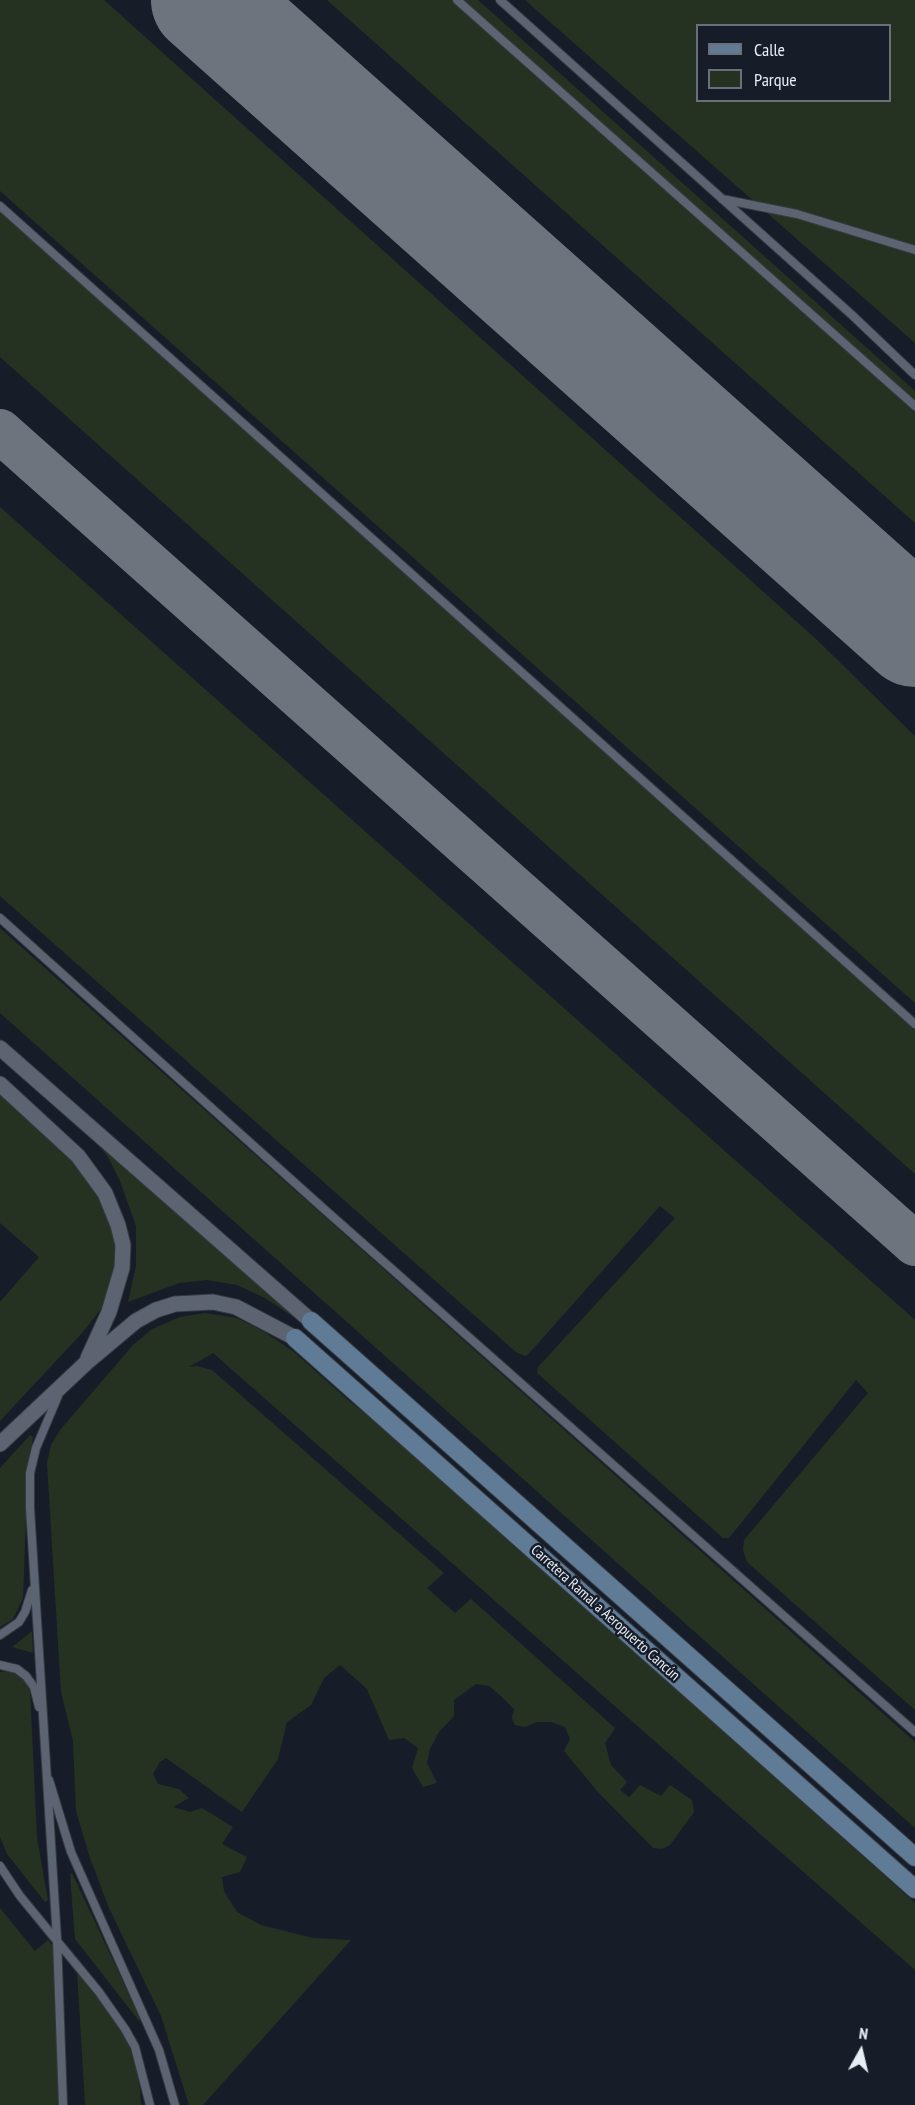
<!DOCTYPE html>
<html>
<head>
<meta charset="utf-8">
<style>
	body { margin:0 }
	#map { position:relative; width:915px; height:2105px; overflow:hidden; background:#161d28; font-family:"PT Sans Narrow",sans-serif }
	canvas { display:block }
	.legend { position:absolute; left:696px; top:24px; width:195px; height:78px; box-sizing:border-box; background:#161d28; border:2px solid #6a707a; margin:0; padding:8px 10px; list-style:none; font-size:18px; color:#e8edf5 }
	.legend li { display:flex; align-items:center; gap:12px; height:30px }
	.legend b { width:30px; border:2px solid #6a707a }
	.north { position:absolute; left:831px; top:2021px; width:60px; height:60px; -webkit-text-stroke:4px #161d28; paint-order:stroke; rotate:8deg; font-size:16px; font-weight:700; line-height:24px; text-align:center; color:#e8edf5 }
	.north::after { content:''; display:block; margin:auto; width:21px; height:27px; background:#e8edf5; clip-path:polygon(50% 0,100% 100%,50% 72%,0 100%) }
</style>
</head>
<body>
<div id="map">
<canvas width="915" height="2105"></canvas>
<ul class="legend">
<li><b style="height:8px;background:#607b95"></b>Calle</li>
<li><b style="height:16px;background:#263221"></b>Parque</li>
</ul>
<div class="north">N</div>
</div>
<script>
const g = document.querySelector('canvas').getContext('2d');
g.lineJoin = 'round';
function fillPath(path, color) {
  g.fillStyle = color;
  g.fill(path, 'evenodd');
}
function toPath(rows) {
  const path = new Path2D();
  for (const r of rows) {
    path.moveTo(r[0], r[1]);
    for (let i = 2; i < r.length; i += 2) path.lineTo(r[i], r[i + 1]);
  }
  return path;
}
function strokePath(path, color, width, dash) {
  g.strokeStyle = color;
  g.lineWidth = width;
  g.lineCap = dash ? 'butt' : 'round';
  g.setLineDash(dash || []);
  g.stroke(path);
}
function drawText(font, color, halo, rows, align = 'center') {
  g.font = font + ' "PT Sans Narrow",sans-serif';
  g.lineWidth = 5;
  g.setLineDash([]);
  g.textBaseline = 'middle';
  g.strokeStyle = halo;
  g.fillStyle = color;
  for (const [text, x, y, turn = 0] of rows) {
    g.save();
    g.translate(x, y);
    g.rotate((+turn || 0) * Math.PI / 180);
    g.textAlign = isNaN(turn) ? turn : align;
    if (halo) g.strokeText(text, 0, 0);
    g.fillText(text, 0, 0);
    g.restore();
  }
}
fillPath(toPath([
	[0,0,104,0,816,639,915,736,915,1003,0,191],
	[327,0,478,0,915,391,915,523],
	[525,0,915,0,915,343],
	[698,26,890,26,890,100,698,100],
	[0,212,915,1026,915,1174,0,357],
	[0,507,915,1320,915,1710,747,1562,743,1550,744,1540,868,1393,856,1380,729,1538,723,1538,537,1373,538,1367,675,1218,660,1206,533,1349,526,1356,517,1353,0,896],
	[0,928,915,1742,915,1828,0,1013],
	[0,1093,75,1158,97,1188,120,1250,104,1305,83,1332,0,1421,0,1302,39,1257,0,1223],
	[87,1131,306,1325,265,1298,237,1285,207,1280,179,1283,128,1302,136,1266,136,1226,120,1181,108,1157],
	[205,1313,237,1318,263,1331,294,1352,348,1400,394,1436,915,1903,915,1970,213,1353,189,1367,197,1366,212,1370,444,1573,427,1588,455,1613,471,1599,615,1728,605,1743,611,1765,627,1782,620,1790,629,1797,640,1785,661,1796,670,1785,692,1800,694,1812,670,1845,662,1849,653,1848,598,1792,564,1751,570,1739,565,1727,551,1722,537,1722,525,1727,515,1725,512,1718,514,1709,502,1697,489,1686,476,1684,454,1700,454,1716,439,1732,430,1749,427,1763,437,1783,423,1787,412,1768,418,1748,404,1738,389,1740,367,1689,340,1665,324,1678,311,1705,287,1722,278,1759,242,1812,166,1758,160,1762,153,1774,158,1784,179,1789,189,1798,173,1807,190,1812,202,1808,233,1827,222,1844,247,1857,240,1872,222,1877,224,1891,237,1912,261,1925,313,1938,351,1940,203,2105,189,2105,161,2016,109,1908,90,1858,76,1811,73,1741,61,1692,47,1463,51,1445,60,1430,133,1345,152,1329,180,1317],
	[30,1435,33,1437,28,1466,23,1598,13,1619,0,1627,0,1468],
	[32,1631,33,1653,12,1647,25,1637],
	[11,1671,24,1678,30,1690,37,1838,48,1900,45,1902,7,1854,0,1837,0,1672],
	[72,1873,141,2020,139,2021,75,1939,70,1875],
	[0,1908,35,1951,48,1940,53,1946,62,2105,0,2105],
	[77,1970,104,2003,129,2045,139,2078,141,2105,85,2105]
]), '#263221');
strokePath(toPath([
	[0,431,915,1244]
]), '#6e747e', 44);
strokePath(toPath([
	[206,0,915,632]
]), '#6e747e', 110);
const lane = toPath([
	[457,0,915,406],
	[500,0,852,315,915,375],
	[722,199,797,214,915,250],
	[0,206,915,1024],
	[0,918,324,1209,915,1732],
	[58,1396,36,1448,30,1473,30,1508,57,1939,63,2105],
	[0,1635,19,1622,25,1612,32,1590],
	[0,1665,17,1669,26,1676,34,1687,39,1707],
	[49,1780,71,1852,159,2050,175,2105],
	[0,1866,20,1896,99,1992,125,2029,135,2047,150,2105]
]);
const street = toPath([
	[0,1048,311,1321],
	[0,1084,78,1156,105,1193,118,1225,123,1245,122,1268,109,1312,88,1358],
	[0,1444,86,1363,136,1321,156,1310,175,1304,213,1302,236,1307,295,1338]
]);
const secondary = toPath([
	[311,1321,915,1857],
	[295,1338,915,1889]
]);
strokePath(lane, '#353a42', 10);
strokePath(street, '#353a42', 17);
strokePath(secondary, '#353a42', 20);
strokePath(lane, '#5c6471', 8);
strokePath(street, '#5c6471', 15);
strokePath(secondary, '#607b95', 18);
drawText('15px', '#e8edf5', '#161d28', [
	["Carretera Ramal a Aeropuerto Cancún",605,1613,42]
]);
</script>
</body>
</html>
